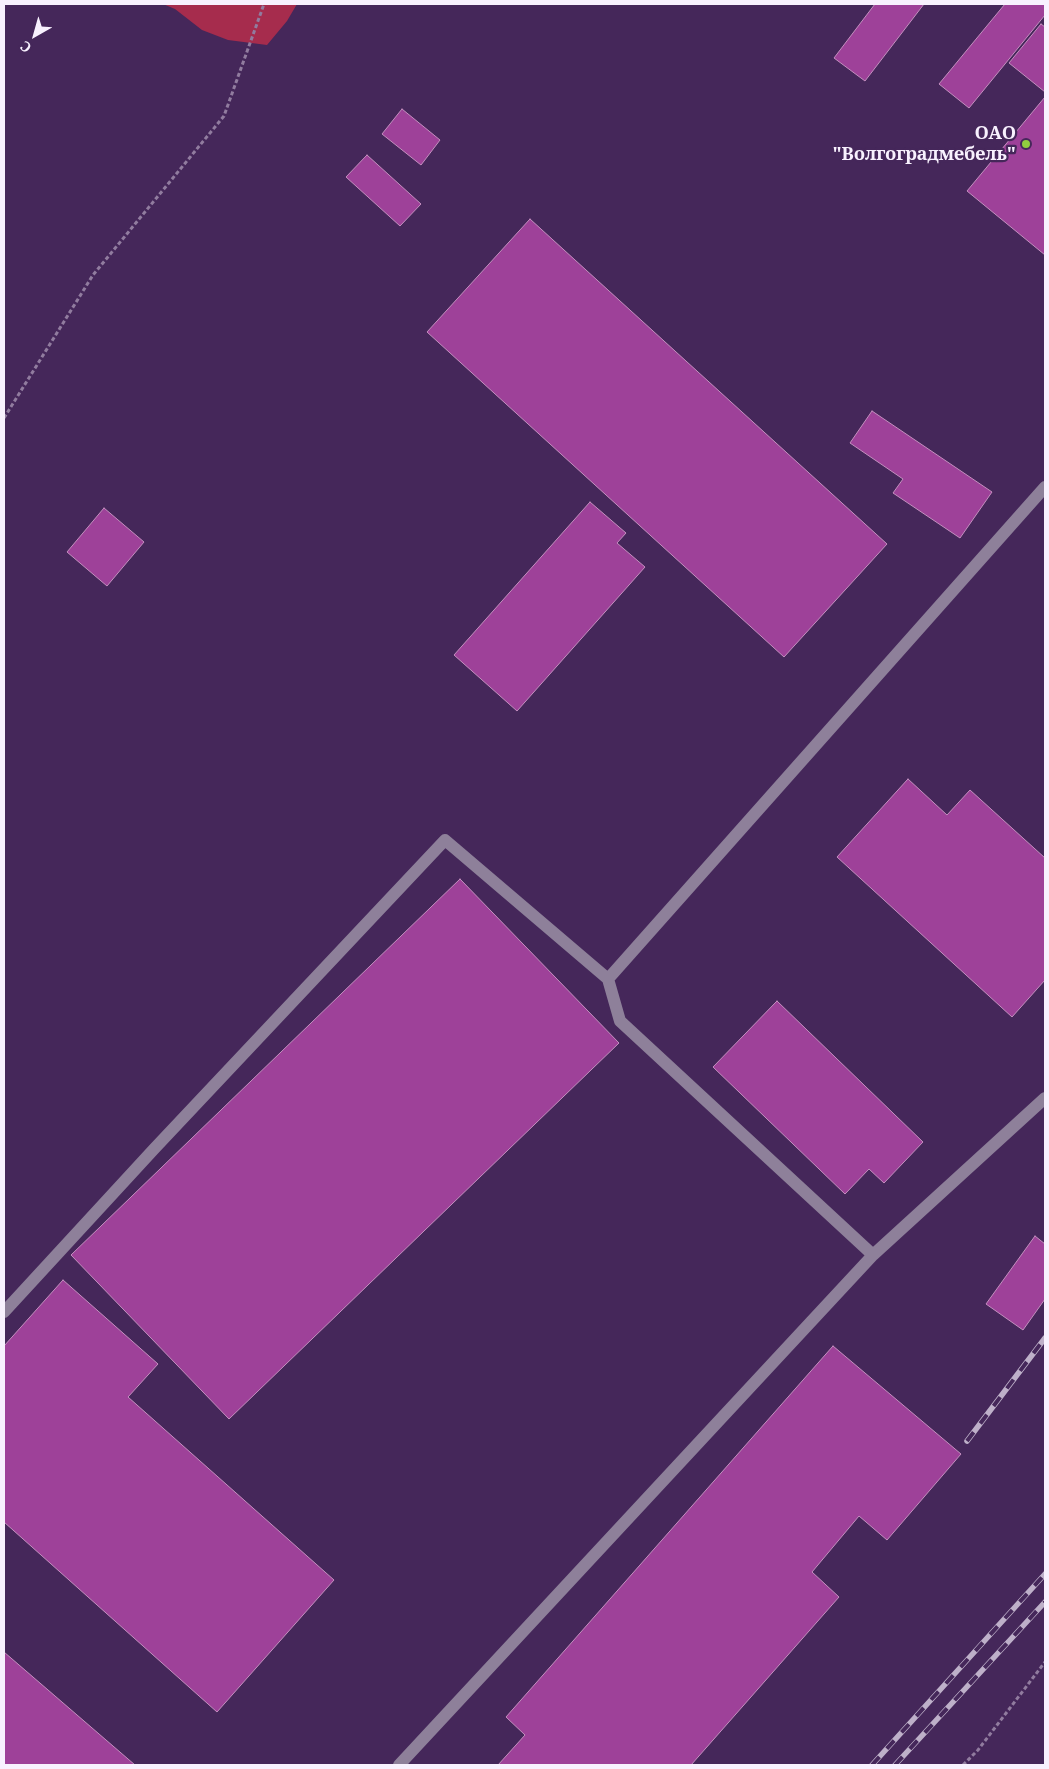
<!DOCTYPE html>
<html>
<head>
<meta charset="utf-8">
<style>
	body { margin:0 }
	#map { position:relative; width:1049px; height:1769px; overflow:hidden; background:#45275a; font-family:"Noto Serif",serif }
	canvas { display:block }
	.frame { position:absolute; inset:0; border:5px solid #f8f1fe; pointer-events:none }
	.north { position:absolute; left:10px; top:10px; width:50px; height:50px; -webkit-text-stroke:4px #45275a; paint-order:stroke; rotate:218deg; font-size:14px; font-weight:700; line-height:20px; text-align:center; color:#f8f1fe }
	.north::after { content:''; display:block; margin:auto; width:18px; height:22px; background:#f8f1fe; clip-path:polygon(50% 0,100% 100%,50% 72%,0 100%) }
</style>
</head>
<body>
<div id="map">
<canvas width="1049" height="1769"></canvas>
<div class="frame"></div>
<div class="north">С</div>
</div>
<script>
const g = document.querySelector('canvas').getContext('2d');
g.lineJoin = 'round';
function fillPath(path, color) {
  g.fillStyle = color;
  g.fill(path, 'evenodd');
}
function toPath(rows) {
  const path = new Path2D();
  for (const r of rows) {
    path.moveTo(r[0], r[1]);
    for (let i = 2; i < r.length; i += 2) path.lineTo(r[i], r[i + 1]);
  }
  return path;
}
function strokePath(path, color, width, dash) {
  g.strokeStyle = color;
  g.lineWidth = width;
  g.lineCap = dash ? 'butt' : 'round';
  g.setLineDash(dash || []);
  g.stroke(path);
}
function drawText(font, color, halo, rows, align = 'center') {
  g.font = font + ' "Noto Serif",serif';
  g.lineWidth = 4.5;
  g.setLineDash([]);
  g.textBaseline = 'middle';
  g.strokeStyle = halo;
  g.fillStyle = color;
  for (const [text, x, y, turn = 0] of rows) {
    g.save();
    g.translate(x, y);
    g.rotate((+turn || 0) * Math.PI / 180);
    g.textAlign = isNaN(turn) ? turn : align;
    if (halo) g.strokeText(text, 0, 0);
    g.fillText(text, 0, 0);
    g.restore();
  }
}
fillPath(toPath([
	[163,4,297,4,287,21,267,45,228,40,202,30,175,9]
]), '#a62c4d');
const building = toPath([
	[875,4,924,4,865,81,834,58,875,4],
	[1005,4,1045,4,1045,15,969,108,939,84,1005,4],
	[1041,24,1045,27,1045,92,1009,63,1041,24],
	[1045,97,1045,255,967,191,1045,97],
	[402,109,440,140,421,165,382,134,402,109],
	[367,155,421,204,400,226,346,177,367,155],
	[530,219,887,544,784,657,427,332,530,219],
	[872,411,992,492,960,538,893,493,903,479,850,443,872,411],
	[590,502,626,533,617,543,645,567,517,711,454,655,590,502],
	[104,508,144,542,107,586,67,552,104,508],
	[908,779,947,815,970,790,1045,858,1045,980,1012,1017,837,857,908,779],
	[460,879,619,1043,229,1419,71,1255,460,879],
	[777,1001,923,1142,884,1183,869,1169,845,1194,713,1067,777,1001],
	[1035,1236,1045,1244,1045,1299,1023,1330,986,1304,1035,1236],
	[63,1280,158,1364,128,1397,334,1580,217,1712,4,1522,4,1346,63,1280],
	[833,1346,961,1454,887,1540,859,1516,812,1572,839,1597,691,1765,498,1765,525,1735,506,1717,833,1346],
	[4,1652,135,1765,4,1765,4,1652]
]);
fillPath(building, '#9e4199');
strokePath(building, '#c48fbf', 1);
strokePath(toPath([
	[4,418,93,275,224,116,264,4],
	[963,1765,978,1750,1045,1662]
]), '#917c9f', 3, [4, 2.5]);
strokePath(toPath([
	[608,979,1045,487],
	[4,1312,154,1149,445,840,608,979,620,1021,873,1255],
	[399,1765,873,1255,1045,1098]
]), '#8e809a', 12);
const rail = toPath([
	[967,1441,1045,1338],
	[872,1765,1045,1574],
	[895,1765,1045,1602]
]);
strokePath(rail, '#beb0c9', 5.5);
strokePath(rail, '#45275a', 4, [11]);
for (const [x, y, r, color] of [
	[1026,144,5,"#91cd3f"]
]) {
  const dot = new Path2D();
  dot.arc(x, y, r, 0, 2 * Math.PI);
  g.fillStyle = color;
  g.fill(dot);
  strokePath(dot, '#45275a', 2);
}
drawText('bold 18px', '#f8f1fe', '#45275a', [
	["ОАО",1016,134],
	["\"Волгоградмебель\"",1016,155]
], 'right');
</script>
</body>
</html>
